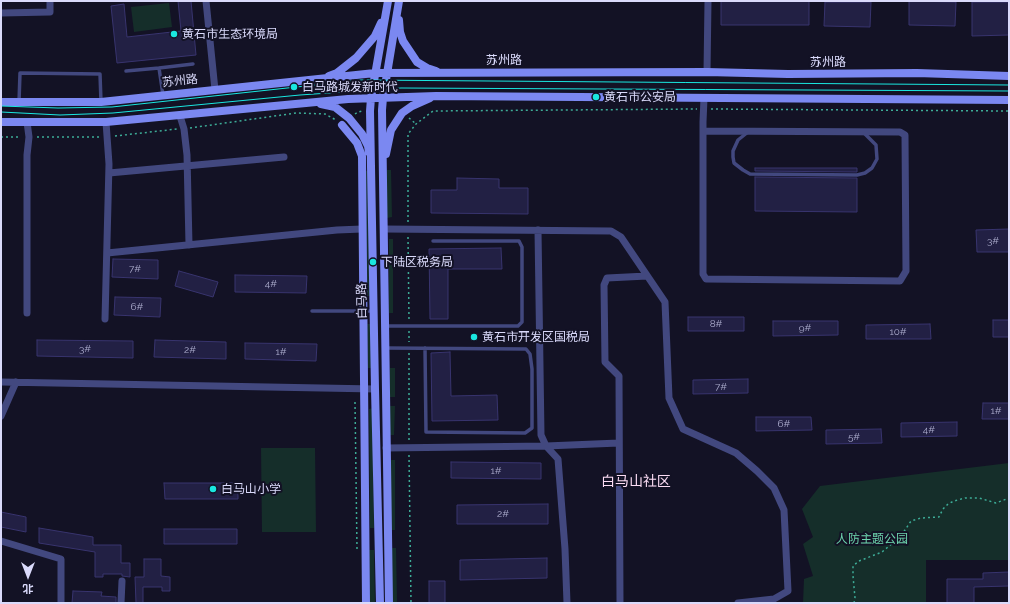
<!DOCTYPE html>
<html>
<head>
<meta charset="utf-8">
<style>
	body { margin:0 }
	#map { position:relative; width:1010px; height:604px; overflow:hidden; background:#131225; font-family:Raleway,"Noto Sans SC",sans-serif }
	canvas { display:block }
	.frame { position:absolute; inset:0; border:2px solid #dadafb; pointer-events:none }
	.north { position:absolute; left:8px; top:556px; width:40px; height:40px; -webkit-text-stroke:3px #131225; paint-order:stroke; rotate:180deg; font-size:11px; font-weight:700; line-height:16px; text-align:center; color:#dadafb }
	.north::after { content:''; display:block; margin:auto; width:14px; height:18px; background:#dadafb; clip-path:polygon(50% 0,100% 100%,50% 72%,0 100%) }
</style>
</head>
<body>
<div id="map">
<canvas width="1010" height="604"></canvas>
<div class="frame"></div>
<div class="north">北</div>
</div>
<script>
const g = document.querySelector('canvas').getContext('2d');
g.lineJoin = 'round';
function fillPath(path, color) {
  g.fillStyle = color;
  g.fill(path, 'evenodd');
}
function toPath(rows) {
  const path = new Path2D();
  for (const r of rows) {
    path.moveTo(r[0], r[1]);
    for (let i = 2; i < r.length; i += 2) path.lineTo(r[i], r[i + 1]);
  }
  return path;
}
function strokePath(path, color, width, dash) {
  g.strokeStyle = color;
  g.lineWidth = width;
  g.lineCap = dash ? 'butt' : 'round';
  g.setLineDash(dash || []);
  g.stroke(path);
}
function drawText(font, color, halo, rows, align = 'center') {
  g.font = font + ' Raleway,"Noto Sans SC",sans-serif';
  g.lineWidth = 4;
  g.setLineDash([]);
  g.textBaseline = 'middle';
  g.strokeStyle = halo;
  g.fillStyle = color;
  for (const [text, x, y, turn = 0] of rows) {
    g.save();
    g.translate(x, y);
    g.rotate((+turn || 0) * Math.PI / 180);
    g.textAlign = isNaN(turn) ? turn : align;
    if (halo) g.strokeText(text, 0, 0);
    g.fillText(text, 0, 0);
    g.restore();
  }
}
fillPath(toPath([
	[169,3,172,27,134,32,131,7],
	[387,170,391,170,392,217,387,218],
	[365,171,370,171,372,296,367,296],
	[389,239,393,239,393,313,389,313],
	[367,324,372,324,373,368,368,368],
	[390,368,395,368,395,397,390,397],
	[390,406,395,406,394,435,390,435],
	[373,408,374,528,370,528,369,409],
	[261,448,315,448,316,532,262,532],
	[391,460,395,460,395,530,391,530],
	[1009,463,1009,560,926,560,926,603,803,603,804,579,813,576,803,544,813,537,802,509,820,486],
	[391,548,396,548,397,603,392,603],
	[369,550,374,550,375,603,370,603]
]), '#152e2a');
const building = toPath([
	[178,1,191,1,196,55,117,63,111,6,124,4,127,37,181,31,178,1],
	[721,1,809,1,809,25,721,25,721,1],
	[909,1,956,2,955,26,909,25,909,1],
	[825,2,871,2,870,27,824,26,825,2],
	[972,2,1009,2,1009,35,972,36,972,2],
	[755,168,857,168,857,172,755,171,755,168],
	[755,177,857,178,857,212,755,211,755,177],
	[457,178,499,179,499,188,528,188,528,214,431,213,431,190,457,190,457,178],
	[1009,229,1009,252,977,252,976,230,1009,229],
	[501,248,502,269,448,269,448,319,430,319,429,249,501,248],
	[113,259,158,260,158,279,112,277,113,259],
	[179,271,218,282,213,297,175,286,179,271],
	[235,275,307,276,306,293,235,292,235,275],
	[115,297,161,298,160,317,114,315,115,297],
	[688,317,744,317,744,331,688,331,688,317],
	[993,320,1009,320,1009,337,993,337,993,320],
	[773,321,838,321,838,335,773,336,773,321],
	[930,324,931,339,866,339,866,325,930,324],
	[37,340,133,341,133,358,37,356,37,340],
	[155,340,226,342,226,359,154,357,155,340],
	[245,343,317,344,316,361,245,359,245,343],
	[450,352,451,396,497,395,498,420,432,421,431,353,450,352],
	[748,379,748,393,693,394,693,380,748,379],
	[983,403,1009,403,1009,419,982,419,983,403],
	[756,417,811,417,812,430,756,431,756,417],
	[957,422,957,436,901,437,901,423,957,422],
	[881,429,882,443,826,444,826,430,881,429],
	[451,462,541,463,541,479,451,478,451,462],
	[164,483,238,483,238,499,165,499,164,483],
	[548,504,548,524,457,524,457,505,548,504],
	[1,512,26,517,26,532,1,527,1,512],
	[39,528,93,537,93,545,121,545,121,563,130,563,130,577,122,576,122,574,103,574,103,577,95,577,95,552,39,543,39,528],
	[164,529,237,529,237,544,164,544,164,529],
	[547,558,547,578,460,580,460,560,547,558],
	[144,559,161,559,161,576,170,577,170,591,162,591,162,587,143,587,143,603,136,603,135,577,144,577,144,559],
	[1009,572,1009,586,974,587,974,603,947,603,947,579,983,579,983,573,1009,572],
	[429,581,445,581,445,603,429,603,429,581],
	[73,591,102,592,101,596,116,597,116,603,72,603,73,591]
]);
fillPath(building, '#222044');
strokePath(building, '#38346e', 1);
strokePath(toPath([
	[711,109,1009,111],
	[355,114,358,112,362,111],
	[409,118,416,124],
	[190,128,296,113,325,114,336,120],
	[115,136,177,129],
	[1,137,21,137],
	[37,137,99,137],
	[408,222,408,134,416,124,433,111,697,109],
	[408,237,409,320],
	[409,331,409,342],
	[409,353,409,440],
	[355,402,357,549],
	[409,455,411,603],
	[854,603,855,598,853,576,853,566,859,561,882,552,901,536,911,521,921,518,939,517,943,509,948,504,954,501,965,498,979,498,996,503,1009,498]
]), '#3dac97', 1.5, [2, 3]);
strokePath(toPath([
	[126,71,159,68],
	[163,95,159,68,193,64],
	[19,102,20,73,100,74,101,102],
	[748,132,738,140,733,151,733,157,734,163,743,170,750,174,857,175,865,173,872,168,877,159,876,145,864,133],
	[312,311,374,311],
	[386,326,518,326,522,322,522,247,519,241,433,241],
	[386,348,526,349,530,354,532,369,532,428,525,433,426,432,425,348]
]), '#42487f', 3.5);
strokePath(toPath([
	[206,1,215,90],
	[1,13,50,12,50,1],
	[707,72,708,1],
	[180,116,184,129,187,155,189,245],
	[703,131,900,132,905,135,906,271,900,281,706,279,703,274,703,122,704,98],
	[109,173,284,157],
	[384,229,611,231,621,237,665,302,669,398,683,429,736,453,757,471,774,488,784,510,788,591,774,599,738,603],
	[107,253,337,230,362,229],
	[27,313,27,155,29,137,27,122],
	[105,319,109,164,106,122],
	[1,382,375,389],
	[1,416,16,382],
	[546,446,558,459,565,549,567,603],
	[546,446,619,443],
	[386,448,546,446,541,435,538,230],
	[1,541,61,559,61,603],
	[121,603,122,581],
	[620,603,619,376,605,362,604,285,607,278,647,276]
]), '#42487f', 7);
strokePath(toPath([
	[399,20,400,32,403,41,417,62,427,68,436,71],
	[329,76,337,73,356,58,375,36,381,23],
	[1,102,101,102,375,73,707,72,788,74,917,73,1009,76],
	[321,104,335,107,349,118,362,134,368,146,369,152],
	[1,122,106,122,348,99,436,96,1009,100],
	[342,125,357,143,362,156,366,603],
	[386,154,391,130,402,113,412,106,430,98],
	[380,603,375,389,370,111,371,98,388,1],
	[389,603,382,110,383,98,399,1]
]), '#7b88f1', 8);
strokePath(toPath([
	[1,106,58,108,112,107,361,80,1009,85],
	[1,112,60,115,113,113,300,95,401,88,1009,91]
]), '#1ae7e0', 1);
for (const [x, y, r, color] of [
	[174,34,4,"#1ae7e0"],
	[294,87,4,"#1ae7e0"],
	[596,97,4,"#1ae7e0"],
	[373,262,4,"#1ae7e0"],
	[474,337,4,"#1ae7e0"],
	[213,489,4,"#1ae7e0"]
]) {
  const dot = new Path2D();
  dot.arc(x, y, r, 0, 2 * Math.PI);
  g.fillStyle = color;
  g.fill(dot);
  strokePath(dot, '#131225', 1.5);
}
drawText('10px', '#acaccd', null, [
	["3#",993,241],
	["7#",135,269],
	["4#",271,284],
	["6#",137,307],
	["8#",716,324],
	["9#",805,328],
	["10#",898,332],
	["3#",85,349],
	["2#",190,350],
	["1#",281,352],
	["7#",721,387],
	["1#",996,411],
	["6#",784,424],
	["4#",929,430],
	["5#",854,437],
	["1#",496,471],
	["2#",503,514]
]);
drawText('12px', '#dadafb', '#131225', [
	["黄石市生态环境局",182,34],
	["白马路城发新时代",302,87],
	["黄石市公安局",604,97],
	["下陆区税务局",381,262],
	["黄石市开发区国税局",482,337],
	["白马山小学",221,489]
], 'left');
drawText('12px', '#dadafb', '#131225', [
	["苏州路",504,60],
	["苏州路",828,62],
	["苏州路",180,81,-6],
	["白马路",362,301,-91]
]);
drawText('12px', '#6dd4ad', '#131225', [
	["人防主题公园",872,539]
]);
drawText('14px', '#fbdcf4', '#131225', [
	["白马山社区",636,482]
]);
</script>
</body>
</html>
